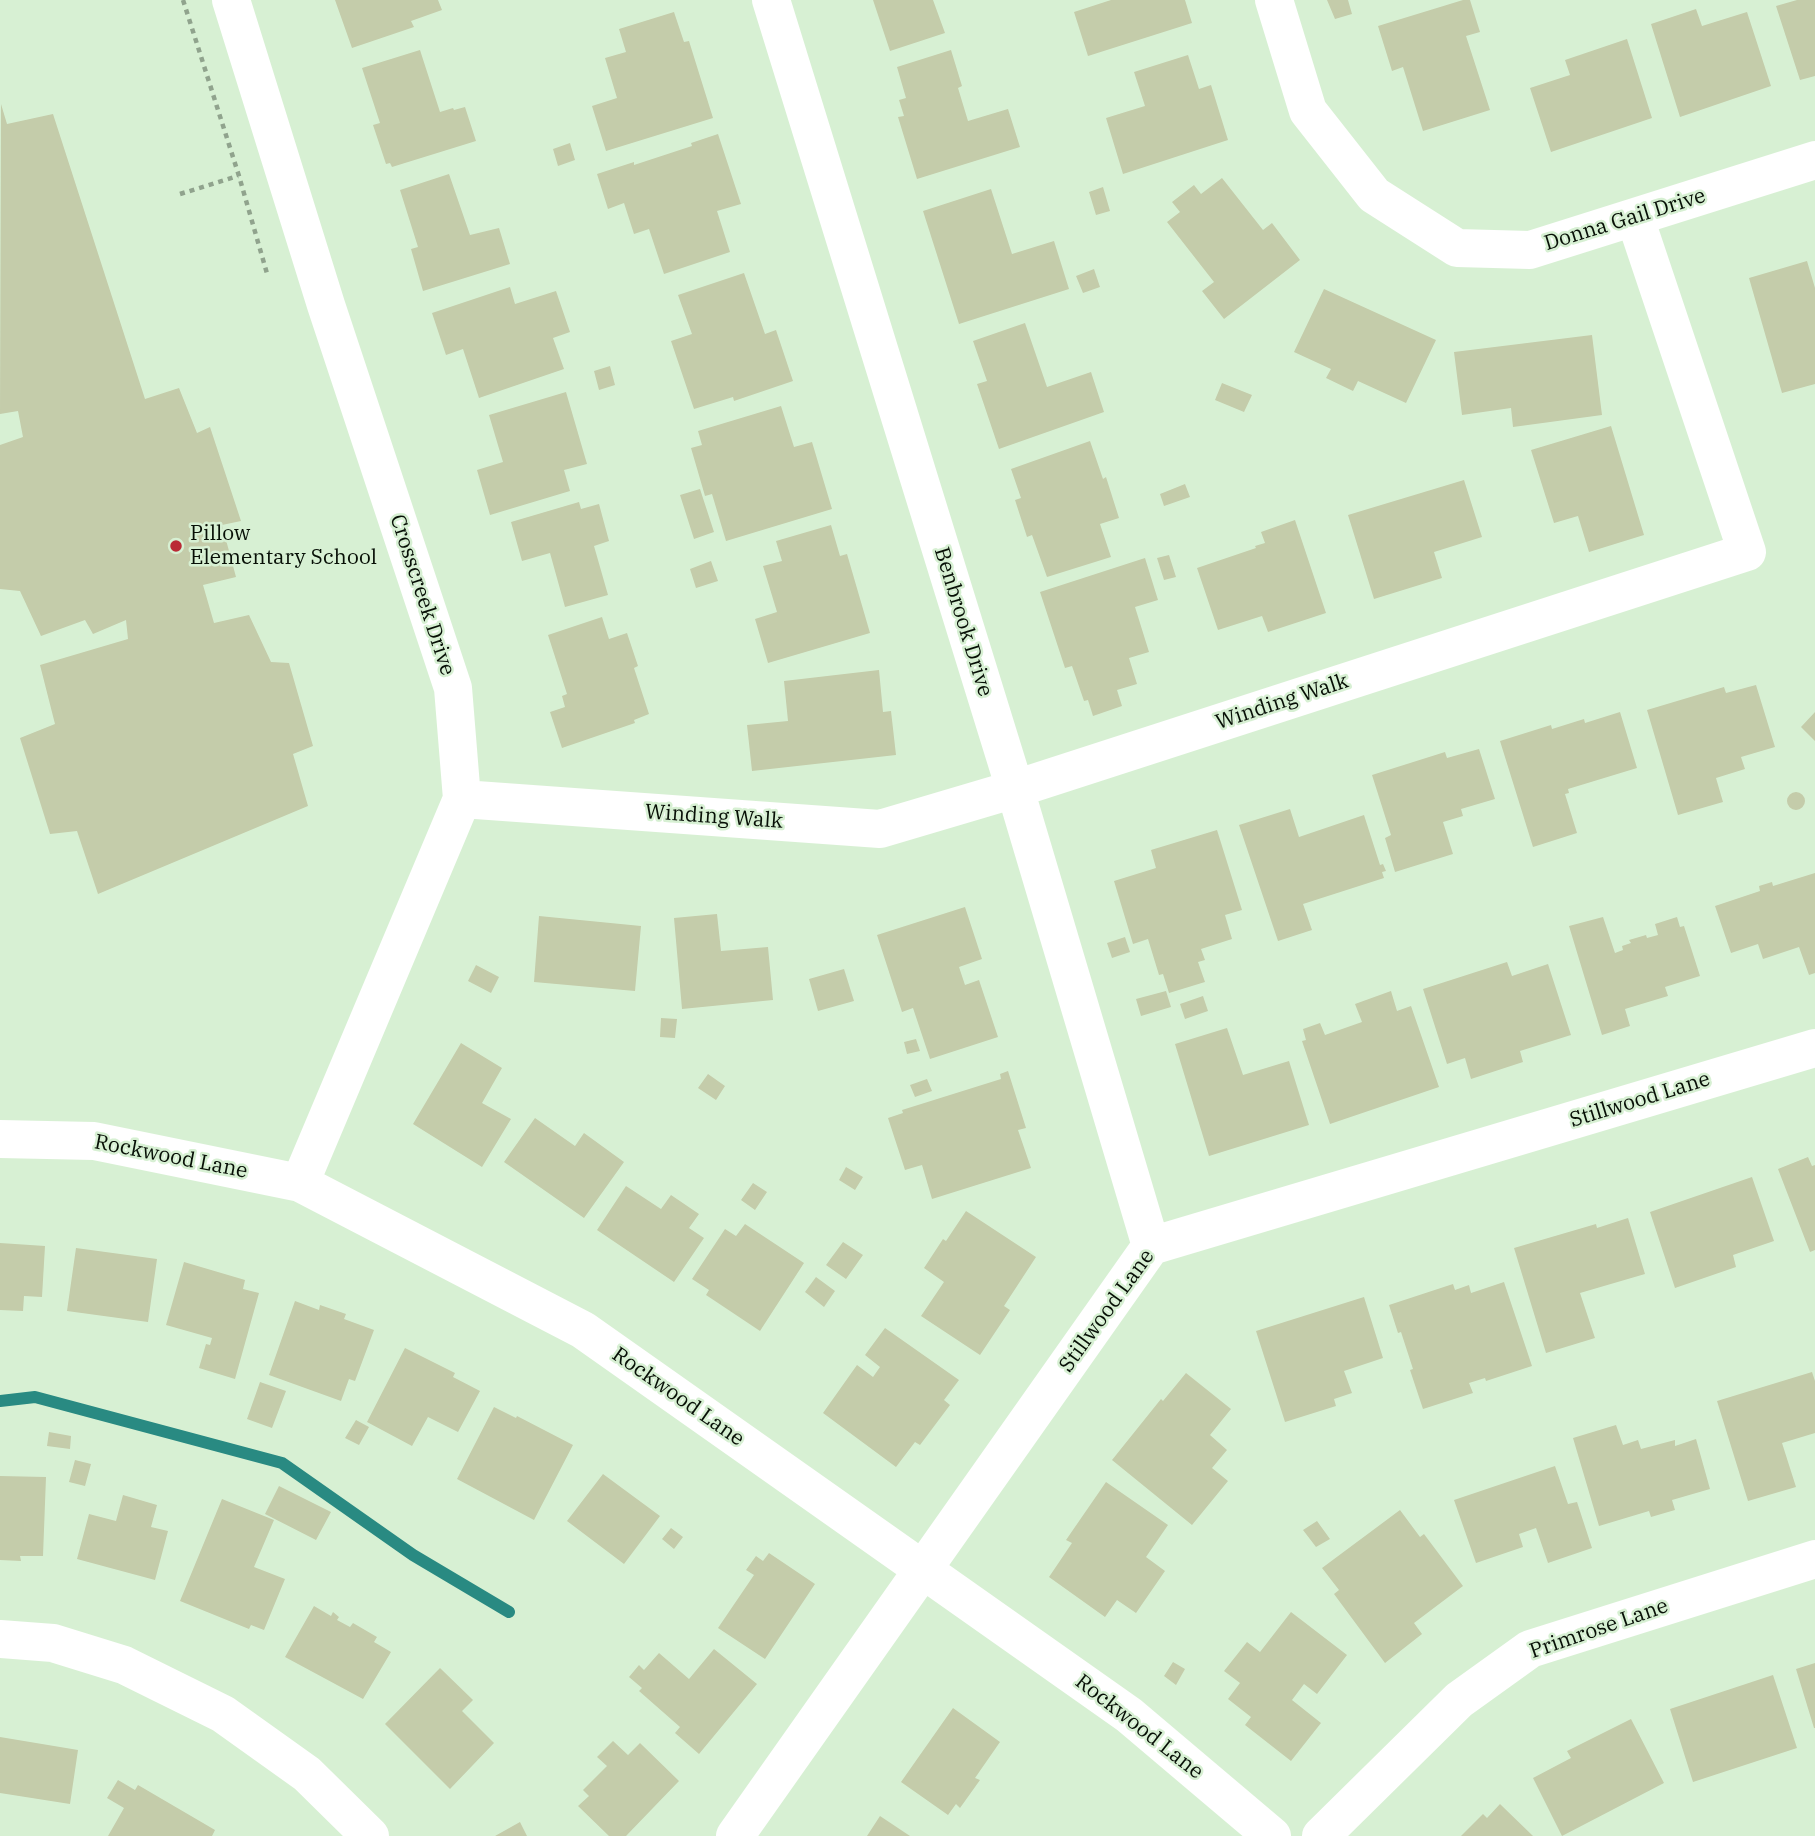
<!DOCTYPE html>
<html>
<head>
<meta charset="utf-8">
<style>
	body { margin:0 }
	canvas { display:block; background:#d7f0d3 }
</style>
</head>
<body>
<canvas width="1815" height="1836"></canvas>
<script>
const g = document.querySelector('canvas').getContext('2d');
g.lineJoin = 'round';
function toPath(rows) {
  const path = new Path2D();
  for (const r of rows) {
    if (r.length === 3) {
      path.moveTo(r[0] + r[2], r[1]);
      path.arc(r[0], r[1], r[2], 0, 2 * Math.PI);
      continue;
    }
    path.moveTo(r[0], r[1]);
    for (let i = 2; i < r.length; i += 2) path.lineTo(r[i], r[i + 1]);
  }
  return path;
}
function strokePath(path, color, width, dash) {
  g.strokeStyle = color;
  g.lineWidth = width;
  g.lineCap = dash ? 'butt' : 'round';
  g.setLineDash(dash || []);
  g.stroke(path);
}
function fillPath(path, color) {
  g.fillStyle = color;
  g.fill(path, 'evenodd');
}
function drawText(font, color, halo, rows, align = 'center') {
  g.font = font + ' "IBM Plex Serif",serif';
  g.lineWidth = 5;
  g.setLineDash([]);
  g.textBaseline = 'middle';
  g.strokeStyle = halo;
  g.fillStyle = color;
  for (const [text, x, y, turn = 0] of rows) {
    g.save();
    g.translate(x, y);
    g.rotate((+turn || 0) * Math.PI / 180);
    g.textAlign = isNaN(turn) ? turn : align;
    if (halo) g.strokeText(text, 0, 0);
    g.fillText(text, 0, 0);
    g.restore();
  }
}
strokePath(toPath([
	[0,1401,35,1397,282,1463,413,1555,509,1612]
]), '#298a82', 12);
fillPath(toPath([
	[335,0,438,0,442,10,411,21,414,27,352,48],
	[873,0,933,0,945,33,890,51],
	[1111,0,1185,0,1192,23,1088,56,1074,12],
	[1327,0,1348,0,1352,14,1335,19],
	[1463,0,1470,0,1480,32,1466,36,1490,110,1423,131,1403,67,1392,71,1378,26],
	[1797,0,1815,0,1815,76,1800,80,1776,6],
	[1696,9,1702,26,1747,12,1771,86,1680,117,1651,24],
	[674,12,684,42,689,41,713,118,606,151,592,106,617,98,605,58,626,52,619,29],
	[1627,39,1652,118,1551,152,1530,88,1570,75,1565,60],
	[420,50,440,112,453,108,454,110,465,107,476,141,392,167,390,163,386,164,373,125,380,123,362,68],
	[951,50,962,86,958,88,968,121,1008,109,1020,147,917,179,898,117,904,116,899,100,906,98,897,67],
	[1188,55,1199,89,1211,85,1228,140,1123,174,1106,118,1145,106,1134,72],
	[1,104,7,124,53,114,145,399,179,388,197,433,210,427,241,521,222,525,236,577,203,585,214,623,249,615,271,662,289,663,313,746,293,754,308,806,98,894,77,831,50,834,20,738,55,724,40,665,128,639,126,620,93,634,85,620,41,636,20,591,0,589,0,445,23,437,18,411,0,414],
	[718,134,741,204,717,211,730,252,664,274,649,229,634,234,624,203,608,209,597,174,634,162,634,165,692,146,691,143],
	[570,143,575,160,558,166,553,149],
	[449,174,470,235,499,228,510,264,423,291,411,249,418,247,400,190],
	[1222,178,1263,230,1272,223,1300,260,1224,319,1202,291,1214,282,1167,222,1180,212,1172,202,1194,185,1201,194],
	[1103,187,1110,211,1096,215,1089,192],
	[991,189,1012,254,1054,241,1069,289,959,324,923,211],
	[1807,261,1815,288,1815,384,1782,393,1749,278],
	[1094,269,1100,287,1083,293,1076,276],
	[744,273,765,334,776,330,793,381,734,401,733,397,694,409,671,341,692,334,678,295],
	[510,287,515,304,556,291,570,332,553,338,564,369,479,398,463,349,446,355,432,313],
	[1324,289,1436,340,1406,403,1358,381,1353,391,1326,378,1331,369,1294,352],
	[1025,323,1047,387,1091,372,1104,412,999,449,977,384,987,381,973,341],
	[1592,335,1602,415,1513,427,1511,408,1462,415,1454,352],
	[610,366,615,385,599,390,594,371],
	[1222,383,1252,395,1244,412,1215,400],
	[566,392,587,464,564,470,570,491,490,515,477,470,503,462,489,415],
	[781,406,794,447,812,442,832,509,726,541,712,494,705,496,691,448,702,445,698,431],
	[1611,426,1644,535,1589,552,1578,516,1554,523,1531,450],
	[1090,441,1103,479,1106,477,1119,518,1100,524,1111,557,1047,577,1032,535,1027,537,1015,500,1021,498,1011,469],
	[1464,480,1482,537,1434,552,1442,578,1374,599,1348,515],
	[1185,484,1190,497,1164,506,1160,494],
	[700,489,714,532,694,539,680,495],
	[579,502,581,509,599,504,609,541,594,546,608,595,565,607,550,553,522,561,511,522],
	[1295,520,1326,613,1268,632,1262,616,1218,630,1197,568,1256,548,1255,546,1265,543,1261,532],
	[831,525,840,556,847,554,870,633,768,663,755,619,777,612,763,566,782,561,776,541],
	[1169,555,1176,577,1164,580,1157,558],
	[1145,558,1158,600,1135,607,1149,652,1129,658,1137,684,1117,690,1122,706,1093,716,1088,700,1084,701,1072,666,1065,668,1040,592],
	[711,561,718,581,696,588,690,569],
	[602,617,609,639,627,633,638,666,634,668,649,714,634,720,635,723,562,748,550,712,565,707,562,696,567,694,548,635],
	[879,670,883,712,891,711,896,755,752,771,747,725,788,721,784,681],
	[1756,685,1775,747,1741,757,1745,769,1716,778,1723,802,1678,815,1647,710,1724,687,1726,693],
	[1620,712,1637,768,1568,789,1569,793,1565,794,1577,833,1533,847,1500,741,1551,725,1552,729,1584,719,1585,723],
	[1815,712,1815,741,1801,727],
	[1479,749,1495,799,1461,809,1463,816,1443,822,1453,854,1395,872,1385,838,1391,835,1372,775,1445,752,1447,758],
	[1796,801,9],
	[1290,809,1299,837,1364,815,1380,865,1383,864,1386,871,1382,872,1384,878,1303,904,1312,930,1278,941,1239,825],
	[1217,830,1242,910,1225,915,1232,939,1201,949,1205,960,1198,962,1205,982,1169,993,1163,974,1159,975,1148,939,1133,944,1114,881,1156,868,1151,850],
	[1815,873,1815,973,1809,975,1799,947,1763,959,1758,944,1731,953,1715,906,1760,891,1759,886,1772,882,1773,886],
	[965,907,982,959,959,967,965,985,979,980,998,1037,930,1059,913,1008,902,1012,877,935],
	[717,914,721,951,768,947,773,1000,682,1009,674,918],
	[539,916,641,926,635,991,534,982],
	[1603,917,1615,953,1623,950,1622,946,1631,943,1629,940,1646,935,1647,938,1658,935,1655,924,1677,917,1680,927,1684,926,1700,976,1665,987,1668,996,1625,1009,1630,1026,1602,1035,1569,926],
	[1125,937,1130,952,1112,958,1107,943],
	[1507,962,1512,976,1548,964,1571,1035,1520,1051,1523,1062,1471,1079,1465,1058,1447,1064,1423,989],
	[476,965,499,977,491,993,468,981],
	[844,969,854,1001,818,1011,809,979],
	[1166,991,1171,1007,1141,1016,1136,999],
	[1391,991,1397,1011,1411,1006,1439,1087,1330,1124,1302,1041,1306,1040,1303,1029,1320,1023,1325,1035,1362,1022,1355,1004],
	[1203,996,1208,1011,1185,1019,1180,1004],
	[661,1018,677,1019,675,1038,660,1037],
	[1227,1028,1243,1075,1289,1061,1309,1125,1209,1156,1175,1044],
	[916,1039,920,1051,907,1054,904,1042],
	[461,1043,502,1068,482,1103,511,1119,482,1167,413,1124],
	[1008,1071,1026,1128,1018,1130,1031,1168,932,1199,922,1165,905,1170,888,1118,903,1113,902,1110,1001,1079,1000,1074],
	[708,1074,725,1086,716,1100,698,1088],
	[927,1079,932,1091,915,1097,910,1085],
	[535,1118,575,1146,584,1133,624,1162,584,1218,504,1162],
	[1808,1157,1812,1166,1815,1165,1815,1250,1810,1252,1778,1169],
	[846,1167,863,1177,855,1190,839,1180],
	[1752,1177,1774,1241,1733,1255,1736,1267,1675,1288,1650,1212],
	[753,1183,767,1192,755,1210,741,1200],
	[626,1186,661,1209,671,1195,699,1214,689,1228,704,1238,674,1282,597,1230],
	[966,1211,1036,1257,1004,1306,1010,1310,980,1355,921,1316,944,1282,924,1268,943,1239,946,1241],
	[1628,1218,1645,1274,1580,1293,1595,1338,1546,1353,1514,1248,1596,1224,1597,1228],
	[745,1224,804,1263,760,1331,706,1295,709,1290,692,1279,725,1229,736,1236],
	[843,1242,863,1255,846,1279,826,1265],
	[0,1243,45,1246,42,1297,24,1296,23,1311,0,1310],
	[76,1248,157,1259,148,1322,67,1311],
	[184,1262,245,1280,243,1289,259,1293,235,1379,199,1368,206,1344,210,1345,212,1338,166,1325],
	[816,1277,835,1291,824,1307,805,1292],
	[1504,1282,1532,1366,1486,1381,1485,1378,1469,1383,1473,1393,1423,1409,1410,1370,1413,1369,1401,1332,1398,1333,1389,1305,1453,1284,1455,1290,1469,1285,1471,1293],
	[1364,1297,1383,1358,1344,1371,1352,1393,1334,1399,1336,1406,1285,1422,1256,1331],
	[295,1301,319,1310,320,1305,346,1314,344,1319,374,1330,355,1381,349,1379,341,1401,269,1375],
	[885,1328,959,1380,944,1400,950,1405,920,1445,915,1442,896,1467,823,1413,857,1365,873,1377,880,1367,865,1355],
	[405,1348,455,1373,453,1377,480,1391,458,1432,428,1417,412,1446,367,1422],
	[1812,1372,1815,1381,1815,1433,1782,1443,1796,1487,1748,1501,1717,1401],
	[1186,1373,1231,1409,1210,1435,1227,1450,1212,1468,1228,1481,1192,1525,1112,1460,1161,1399,1163,1401],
	[260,1382,286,1391,272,1428,247,1419],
	[494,1407,516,1418,517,1416,573,1445,534,1520,457,1479],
	[356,1420,369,1427,359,1445,345,1438],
	[1616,1425,1623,1445,1638,1440,1641,1449,1675,1440,1675,1446,1696,1439,1710,1489,1672,1500,1675,1510,1651,1517,1649,1511,1599,1526,1573,1438],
	[49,1432,71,1436,70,1449,47,1446],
	[75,1460,91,1464,85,1486,69,1482],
	[1555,1466,1568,1504,1577,1502,1592,1548,1548,1563,1536,1528,1519,1534,1523,1547,1476,1563,1454,1500],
	[603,1474,660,1516,624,1564,567,1521],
	[0,1476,46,1477,43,1556,20,1556,21,1561,0,1560],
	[1106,1482,1168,1525,1146,1557,1165,1571,1136,1613,1117,1600,1105,1617,1049,1577,1072,1543,1066,1540],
	[279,1486,331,1512,316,1540,265,1514],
	[123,1495,157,1505,151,1527,168,1531,155,1580,77,1559,89,1514,116,1521],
	[222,1499,274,1520,254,1567,285,1579,264,1630,251,1625,249,1629,180,1601],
	[1400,1510,1420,1537,1424,1534,1463,1586,1414,1623,1422,1634,1385,1663,1334,1594,1339,1590,1322,1568],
	[1317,1521,1330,1539,1316,1547,1303,1530],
	[671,1528,683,1537,674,1549,662,1539],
	[769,1553,815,1584,765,1659,718,1628,754,1575,746,1570,756,1556,763,1561],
	[314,1606,331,1616,333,1612,339,1617,337,1620,350,1627,353,1623,377,1637,374,1642,391,1652,363,1699,285,1657],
	[1291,1612,1347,1655,1317,1694,1304,1684,1292,1700,1321,1723,1291,1761,1245,1725,1251,1717,1228,1699,1240,1683,1224,1671,1247,1642,1260,1652],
	[714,1649,757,1684,699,1754,675,1733,680,1727,639,1691,642,1688,629,1677,639,1665,644,1670,659,1653,689,1679],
	[1173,1662,1185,1669,1176,1685,1164,1676],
	[1815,1663,1815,1728,1814,1728,1796,1669],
	[440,1668,473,1700,462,1711,494,1743,450,1789,385,1724],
	[1773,1675,1797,1748,1693,1782,1670,1709],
	[953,1708,1000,1742,975,1778,980,1780,960,1808,956,1804,948,1815,901,1782],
	[1631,1719,1664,1783,1562,1836,1533,1778,1571,1758,1567,1751],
	[0,1737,78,1750,70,1804,0,1793],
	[613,1741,628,1755,640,1743,679,1781,626,1836,609,1836,578,1806,589,1796,583,1790,607,1766,597,1757],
	[118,1780,135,1790,138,1785,215,1830,212,1836,108,1836,124,1808,107,1798],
	[1500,1804,1533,1836,1461,1836,1483,1814,1487,1818],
	[880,1816,910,1836,867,1836],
	[520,1822,527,1836,495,1836]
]), '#c4ccaa');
strokePath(toPath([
	[183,0,239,176,268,277],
	[180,194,238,176]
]), '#90a38d', 4.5, [5, 5]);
strokePath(toPath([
	[231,0,326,305,453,688,462,799,300,1183],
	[771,0,1015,789,1151,1246],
	[1274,0,1308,111,1374,195,1457,248,1530,250,1815,160],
	[462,799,880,829,1015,789,1747,552,1635,218],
	[0,1139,94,1141,300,1183,583,1330,1129,1715,1272,1836],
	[0,1639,53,1643,124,1665,223,1714,307,1774,370,1836],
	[735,1836,1151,1246,1815,1048],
	[1321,1836,1459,1700,1530,1649,1815,1559]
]), '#fff', 38);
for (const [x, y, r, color] of [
	[176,546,7,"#ba2935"]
]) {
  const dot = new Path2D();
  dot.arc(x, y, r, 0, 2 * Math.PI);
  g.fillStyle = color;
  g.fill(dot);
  strokePath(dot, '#d7f0d3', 2.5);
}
drawText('21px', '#070f06', '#d7f0d3', [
	["Donna Gail Drive",1625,220,-17],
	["Crosscreek Drive",422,595,72],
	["Benbrook Drive",963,622,73],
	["Winding Walk",1282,702,-18],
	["Winding Walk",714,817,4],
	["Stillwood Lane",1640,1100,-17],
	["Rockwood Lane",171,1157,11],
	["Stillwood Lane",1107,1311,-54],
	["Rockwood Lane",678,1397,35],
	["Primrose Lane",1599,1629,-19],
	["Rockwood Lane",1139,1727,38]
]);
drawText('21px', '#070f06', '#d7f0d3', [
	["Pillow",190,534],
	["Elementary School",190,558]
], 'left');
</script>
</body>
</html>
